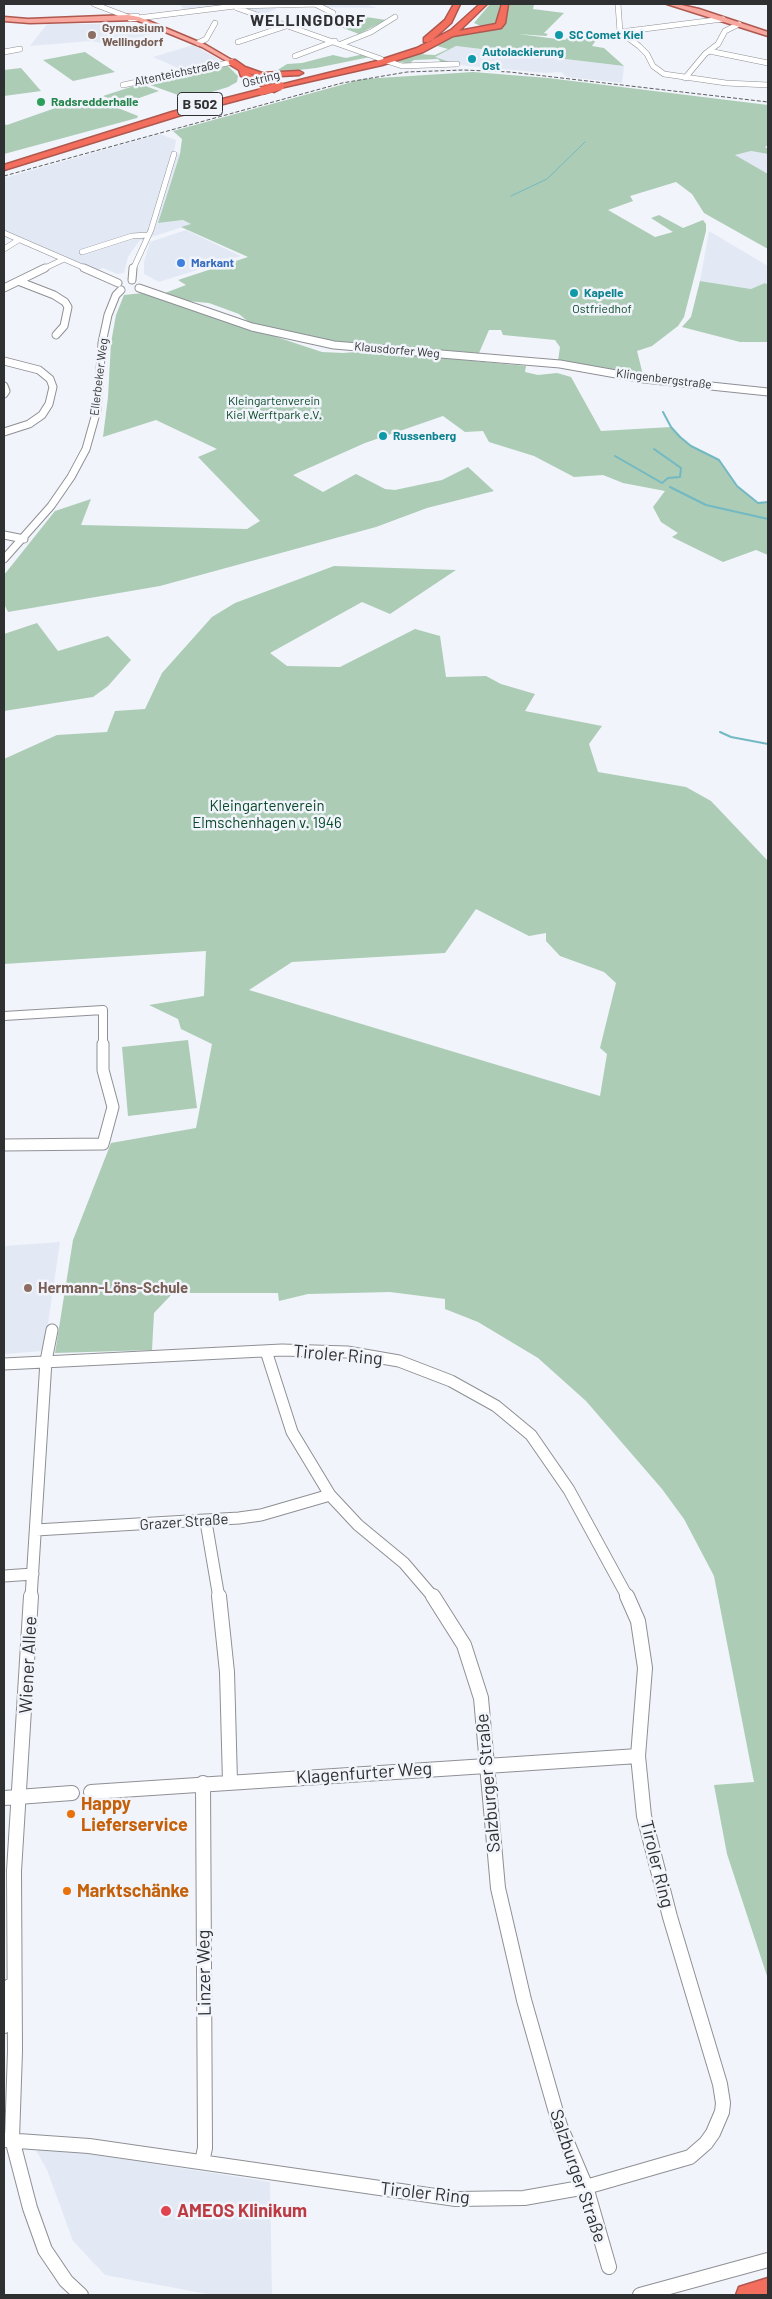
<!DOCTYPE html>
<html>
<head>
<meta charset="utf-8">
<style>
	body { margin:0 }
	#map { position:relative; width:772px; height:2299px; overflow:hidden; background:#f1f4fa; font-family:Barlow,sans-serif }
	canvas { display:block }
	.frame { position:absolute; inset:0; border:5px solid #2f3032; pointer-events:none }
</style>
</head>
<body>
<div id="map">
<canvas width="772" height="2299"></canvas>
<div class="frame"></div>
</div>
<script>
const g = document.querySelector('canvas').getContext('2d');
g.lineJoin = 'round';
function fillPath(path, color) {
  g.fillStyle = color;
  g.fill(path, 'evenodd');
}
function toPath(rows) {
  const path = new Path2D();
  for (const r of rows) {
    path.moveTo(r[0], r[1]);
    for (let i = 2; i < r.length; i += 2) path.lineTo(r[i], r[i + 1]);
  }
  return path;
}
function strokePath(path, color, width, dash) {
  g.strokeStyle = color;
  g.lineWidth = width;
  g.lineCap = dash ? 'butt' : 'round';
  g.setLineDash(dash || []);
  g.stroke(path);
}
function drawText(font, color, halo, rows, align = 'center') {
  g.font = font + ' Barlow,sans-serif';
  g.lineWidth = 5;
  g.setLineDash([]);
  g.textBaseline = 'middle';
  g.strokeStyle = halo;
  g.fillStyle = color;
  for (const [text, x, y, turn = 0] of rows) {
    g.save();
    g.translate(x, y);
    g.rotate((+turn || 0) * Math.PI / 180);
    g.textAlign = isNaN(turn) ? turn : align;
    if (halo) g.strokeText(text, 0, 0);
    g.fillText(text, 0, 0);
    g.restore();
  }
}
fillPath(toPath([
	[179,4,365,4,377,8,280,7,261,16,233,6,187,12],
	[47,24,124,24,159,32,110,45,91,41,30,46],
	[193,45,224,62,185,71,153,57],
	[456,46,624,66,622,83,566,77,561,72,546,73,460,65,435,57],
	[160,134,176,140,174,151,180,154,158,223,183,220,192,224,139,241,128,257,124,273,117,274,103,268,97,270,4,230,4,178],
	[751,151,768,154,768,174,734,155],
	[186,230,228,250,241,256,159,282,144,274,144,262,150,242],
	[709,231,768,266,768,285,765,283,751,289,700,281],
	[60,1242,44,1351,4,1354,4,1246],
	[33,2145,270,2182,272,2295,213,2295,105,2275,73,2241,47,2170]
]), '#e2e9f5');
fillPath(toPath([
	[490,4,503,4,499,23,483,27,474,23],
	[507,4,534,4,533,9,564,13,544,33,548,34,546,36,518,34,565,40,569,36,583,37,594,32,601,33,592,46,604,48,624,66,456,46,435,57,453,63,443,64,438,59,414,60,411,62,412,65,397,61,417,54,435,55,448,49,437,46,457,34,499,27],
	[350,15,373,18,386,20,359,34,338,26,336,18],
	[85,52,115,72,73,81,43,60],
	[364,54,370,57,316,68,273,73,287,64,302,63,333,55,346,58],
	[226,64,238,76,237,82,228,87,189,99,142,82],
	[21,68,41,91,4,96,4,70],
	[473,72,548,78,768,105,768,145,765,147,768,149,768,154,751,151,735,155,768,174,768,249,704,213,692,194,676,182,630,196,633,201,608,210,655,237,673,232,651,218,659,215,683,228,703,220,706,224,706,231,684,317,678,326,652,346,637,351,643,375,558,361,560,347,555,340,503,335,501,330,489,330,479,353,338,342,251,324,239,314,209,303,187,301,165,293,186,285,178,280,248,257,181,227,191,224,183,220,158,223,180,154,182,139,173,131,363,79],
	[140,84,159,91,122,104,103,96],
	[81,99,108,104,138,116,137,118,4,154,4,124,7,125],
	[700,281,751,289,765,283,768,285,768,342,740,342,682,327,691,317],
	[143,293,322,352,343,353,370,351,526,366,525,372,538,375,557,373,571,377,601,431,671,427,691,446,719,460,737,486,757,503,768,502,768,555,756,550,723,562,672,537,678,533,661,522,653,507,665,491,623,483,603,475,574,477,534,456,489,442,483,431,465,432,443,416,365,443,293,475,323,492,356,474,385,489,395,490,442,480,468,467,494,491,427,508,376,527,160,586,8,612,4,604,4,575,55,511,91,499,81,525,247,529,260,521,198,457,217,449,156,420,103,437,108,397,111,343,116,315,124,295],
	[334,566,456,570,390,614,362,602,270,653,287,666,340,667,415,629,440,636,446,677,486,676,501,684,535,694,525,711,602,726,589,744,598,772,686,787,711,801,768,861,768,1979,727,1854,714,1785,754,1782,714,1576,684,1519,662,1489,586,1401,538,1358,478,1322,445,1309,445,1299,390,1292,308,1294,279,1301,278,1293,173,1293,154,1313,152,1350,55,1353,73,1240,111,1143,196,1128,212,1044,181,1029,178,1019,149,1005,204,996,206,951,4,964,4,759,57,735,107,732,115,711,145,709,162,673,212,617,235,603],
	[476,909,529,936,546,933,546,941,560,956,604,972,616,983,600,1048,607,1054,600,1096,249,990,292,962,445,953],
	[37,623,58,651,108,636,131,660,108,686,93,697,4,711,4,634],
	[188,1040,197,1108,128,1116,122,1047]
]), '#acccb6');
strokePath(toPath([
	[511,196,547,179,585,142]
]), '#72b9c3', 1);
strokePath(toPath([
	[663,412,671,427,680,437,691,446,719,460,737,486,758,503,768,502],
	[615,456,662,483,668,478,680,477,681,468,654,449],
	[670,487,706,505,768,519],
	[720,732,731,737,768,744]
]), '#72b9c3', 2);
const minorFar4 = toPath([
	[94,4,128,17,137,16],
	[315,4,333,13],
	[618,4,620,32],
	[237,8,381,59],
	[130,19,235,6,320,4],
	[620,32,639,46,647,54,653,66,664,74,726,83,768,85],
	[620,32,723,19],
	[238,42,286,26],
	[198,43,206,39,215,23],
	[341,44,371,32,395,17],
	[709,51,768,63],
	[4,52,20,49],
	[295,56,335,41],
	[387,61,402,66,457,64],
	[685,78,705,54,718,44,725,31,739,24],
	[123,85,232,62],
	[4,233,87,269],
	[4,249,17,241],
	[82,252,132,236,148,235],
	[43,269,62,260],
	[133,269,151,230,174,154]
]);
const minorFar3 = toPath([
	[84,268,118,283],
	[132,280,133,268],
	[18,281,54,295,65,302,68,307,64,326,56,335],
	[4,288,45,268],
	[139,288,252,327,334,345,560,364,644,379,768,392],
	[4,361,39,370,50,379,53,387,49,404,42,415,29,424,4,432],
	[4,386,6,391,4,394],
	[4,535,24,539],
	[4,559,51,506,71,477,86,449,97,410,102,343,108,315,116,295,121,290]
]);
const minorFar2 = toPath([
	[4,1016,103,1010,103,1045]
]);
const minorFar1 = toPath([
	[4,1145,103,1144,113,1107,103,1070,103,1044],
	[266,1351,292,1432,330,1495,358,1525,404,1563,434,1598],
	[4,1364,282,1350,347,1352,399,1361,451,1381,496,1406,531,1435,569,1490,628,1598],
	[206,1522,219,1598],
	[36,1530,239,1518,261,1515,330,1495],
	[4,1576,33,1574],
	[31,1598,46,1361,52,1330]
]);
const minor = toPath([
	[31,1596,14,1871,15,2051,12,2139,30,2208,45,2250,66,2281,81,2295],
	[219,1596,227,1672,230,1782],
	[433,1596,464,1645,481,1698,498,1888,524,2000,560,2126,586,2187,609,2267],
	[91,1792,638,1756],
	[4,1798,72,1793],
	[4,2026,10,1986],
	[4,2140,89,2146,456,2199,524,2198,586,2187,690,2157,706,2143,713,2133,722,2112,723,2103,720,2084,670,1917,644,1816,638,1756,645,1668,638,1621,627,1596],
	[202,2162,205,2148,203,1783],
	[640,2295,768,2260]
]);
const major = toPath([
	[667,4,677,4,699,9,768,32,768,36,667,4],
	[128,15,139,17,206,45,235,62,230,63,202,47,136,20,30,23,4,21,4,17,28,19,128,15]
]);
const highway = toPath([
	[454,4,460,4,451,23,430,42,424,42,424,38,445,20,454,4],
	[480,4,487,4,459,31,496,24,502,4,508,4,505,23,501,28,453,36,423,52,382,65,280,88,276,86,377,61,417,48,451,30,480,4],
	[229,60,235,60,245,67,262,73,299,71,303,73,299,75,262,77,248,73,277,88,278,90,274,92,241,76,239,70,229,64,229,60],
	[262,89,266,91,265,93,178,116,4,170,4,165,172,112,262,89],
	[768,2278,768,2295,736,2295,739,2287,768,2278]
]);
strokePath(minorFar4, '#8e9095', 6);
strokePath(minorFar3, '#8e9095', 9);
strokePath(minorFar2, '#8e9095', 10);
strokePath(minorFar1, '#8e9095', 13);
strokePath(minor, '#8e9095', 16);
strokePath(major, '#af584f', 3);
strokePath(highway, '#af584f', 3);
strokePath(minorFar4, '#fff', 5);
strokePath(minorFar3, '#fff', 7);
strokePath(minorFar2, '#fff', 8);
strokePath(minorFar1, '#fff', 11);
strokePath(minor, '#fff', 14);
fillPath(major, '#f8a89e');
fillPath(highway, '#f46e5e');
strokePath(toPath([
	[4,176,342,83,407,72,463,70,510,72,768,102]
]), '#5c5e61', 1, [4, 2]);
const highwayBridge = toPath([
	[262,91,280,86]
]);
strokePath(highwayBridge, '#af584f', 9, []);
strokePath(highwayBridge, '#f46e5e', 8);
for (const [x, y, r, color] of [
	[92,35,5,"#8d6e63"],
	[559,35,5,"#0f9aa8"],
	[472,59,5,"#0f9aa8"],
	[41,102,5,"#2e9e5b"],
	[181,263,5,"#3f7fe0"],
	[574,293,5,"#0f9aa8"],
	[383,436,5,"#0f9aa8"],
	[28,1288,5,"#8d6e63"],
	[71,1814,5,"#e8710a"],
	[67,1891,5,"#e8710a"],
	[166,2211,6,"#e0444e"]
]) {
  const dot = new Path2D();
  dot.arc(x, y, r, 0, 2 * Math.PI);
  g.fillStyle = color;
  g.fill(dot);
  strokePath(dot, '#f1f4fa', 2);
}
drawText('bold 12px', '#785e54', '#f1f4fa', [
	["Gymnasium",102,28],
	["Wellingdorf",102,42]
], 'left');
drawText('bold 12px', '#0d838f', '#f1f4fa', [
	["SC Comet Kiel",569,35],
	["Autolackierung",482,52],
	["Ost",482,66],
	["Kapelle",584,293],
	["Russenberg",393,436]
], 'left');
drawText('12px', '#2f3032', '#f1f4fa', [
	["Altenteichstraße",177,73,-12],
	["Ostring",261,79,-14],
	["Klausdorfer Weg",397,350,5],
	["Ellerbeker Weg",99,377,-83],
	["Klingenbergstraße",664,379,7]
]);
drawText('bold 12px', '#27864d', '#f1f4fa', [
	["Radsredderhalle",51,102]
], 'left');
drawText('bold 12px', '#366cbe', '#f1f4fa', [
	["Markant",191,263]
], 'left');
drawText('12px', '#0a4929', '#f1f4fa', [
	["Ostfriedhof",602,309],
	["Kleingartenverein",274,401],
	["Kiel Werftpark e.V.",274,415]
]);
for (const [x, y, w] of [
	[200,104,45]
]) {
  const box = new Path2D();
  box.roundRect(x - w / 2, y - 11.5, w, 23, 4);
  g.fillStyle = '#f1f4fa';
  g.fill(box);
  strokePath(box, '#2f3032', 1);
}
drawText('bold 14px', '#2f3032', null, [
	["B 502",200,104]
]);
drawText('15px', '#0a4929', '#f1f4fa', [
	["Kleingartenverein",267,806],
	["Elmschenhagen v. 1946",267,823]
]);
drawText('bold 15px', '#785e54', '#f1f4fa', [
	["Hermann-Löns-Schule",38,1288]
], 'left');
drawText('15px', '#2f3032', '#f1f4fa', [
	["Grazer Straße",184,1522,-4]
]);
g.letterSpacing = '1px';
drawText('bold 16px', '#2f3032', '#f1f4fa', [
	["WELLINGDORF",308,21]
]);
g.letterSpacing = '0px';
drawText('18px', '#2f3032', '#f1f4fa', [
	["Tiroler Ring",338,1355,5],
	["Wiener Allee",28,1665,-87],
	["Klagenfurter Weg",364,1773,-4],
	["Salzburger Straße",488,1783,-95],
	["Tiroler Ring",657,1864,76],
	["Linzer Weg",204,1973,-91],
	["Salzburger Straße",578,2176,71],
	["Tiroler Ring",425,2193,6]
]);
drawText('bold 18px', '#c56008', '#f1f4fa', [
	["Happy",81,1804],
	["Lieferservice",81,1825],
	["Marktschänke",77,1891]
], 'left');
drawText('bold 18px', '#be3a42', '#f1f4fa', [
	["AMEOS Klinikum",177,2211]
], 'left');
</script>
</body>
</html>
